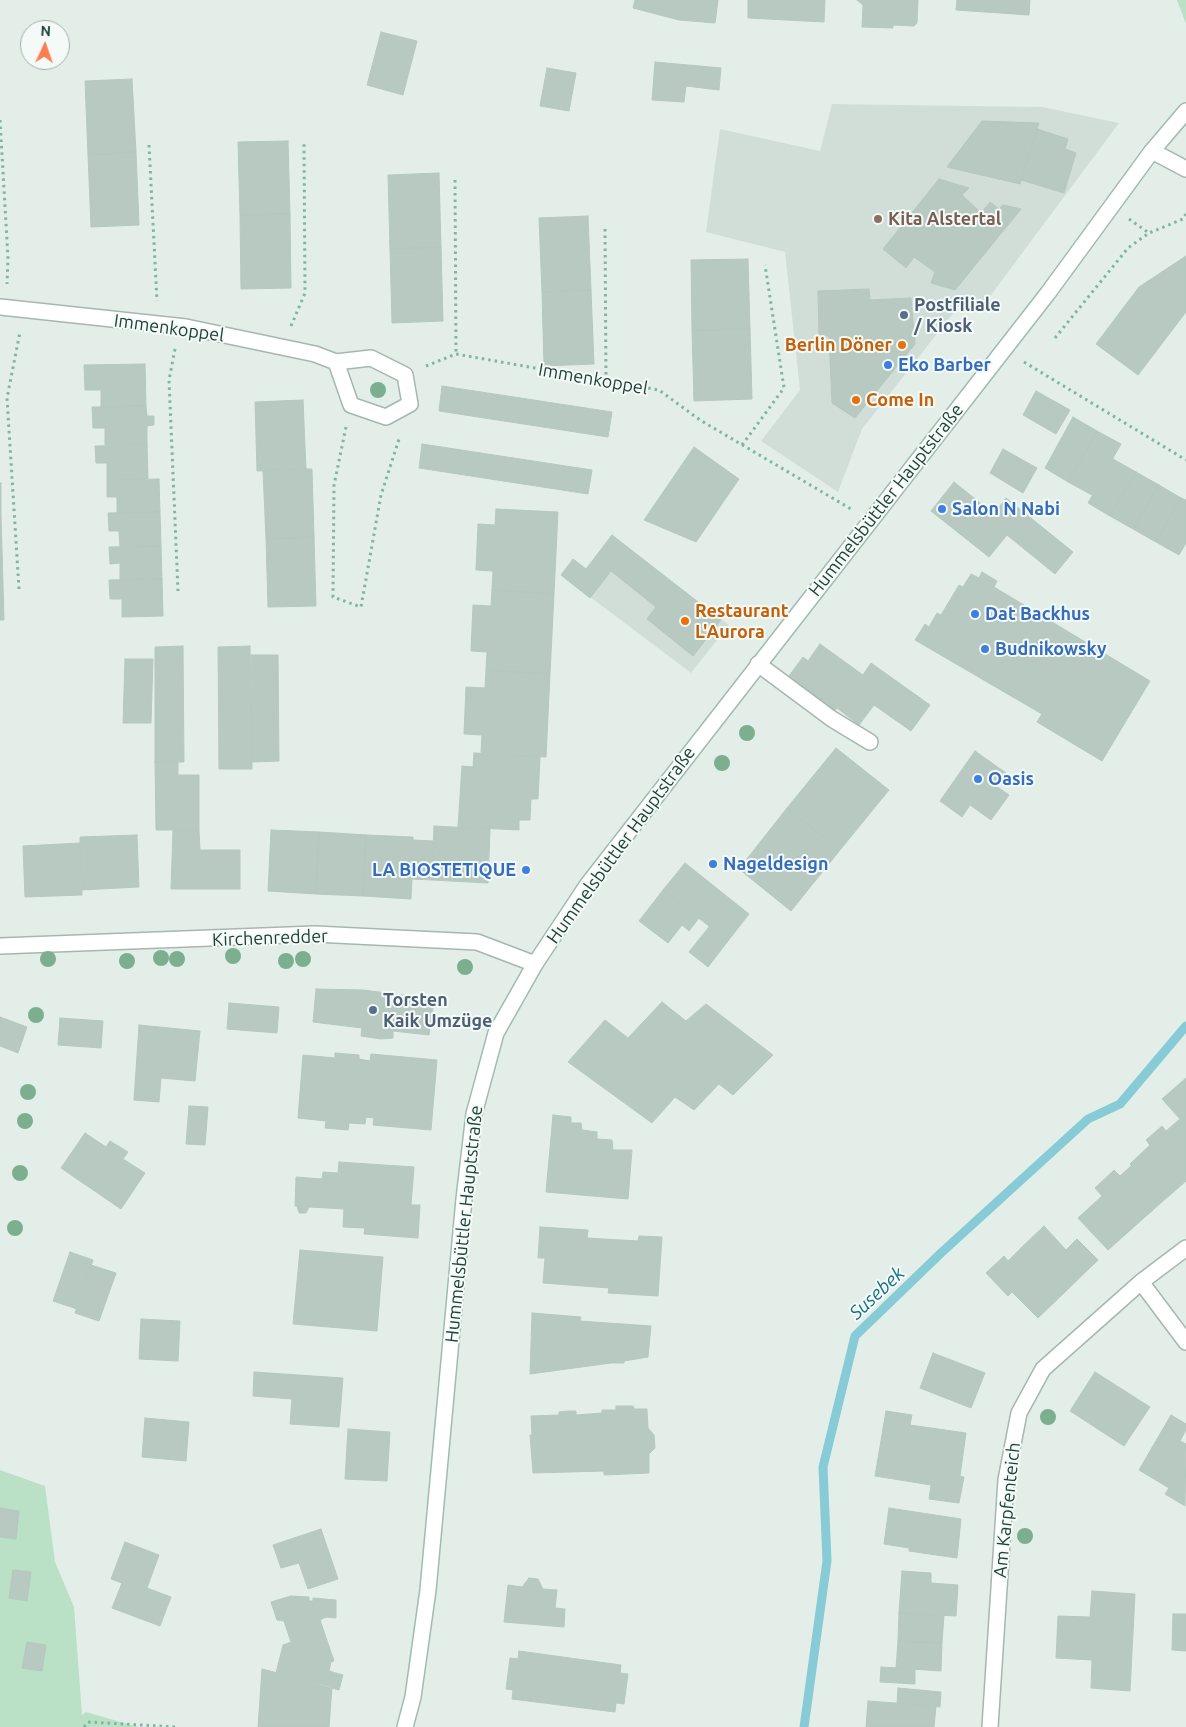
<!DOCTYPE html>
<html>
<head>
<meta charset="utf-8">
<style>
	body { margin:0 }
	#map { position:relative; width:1186px; height:1727px; overflow:hidden; background:#e3eee9; font-family:Ubuntu,sans-serif }
	canvas { display:block }
	.north { position:absolute; left:20px; top:20px; width:50px; height:50px; box-sizing:border-box; background:#f4faf7; border:1px solid #a0b0ab; border-radius:50%; rotate:3deg; font-size:14px; font-weight:700; line-height:20px; text-align:center; color:#214138 }
	.north::after { content:''; display:block; margin:auto; width:18px; height:22px; background:#fd7c52; clip-path:polygon(50% 0,100% 100%,50% 72%,0 100%) }
</style>
</head>
<body>
<div id="map">
<canvas width="1186" height="1727"></canvas>
<div class="north">N</div>
</div>
<script>
const g = document.querySelector('canvas').getContext('2d');
g.lineJoin = 'round';
function fillPath(path, color) {
  g.fillStyle = color;
  g.fill(path, 'evenodd');
}
function toPath(rows) {
  const path = new Path2D();
  for (const r of rows) {
    path.moveTo(r[0], r[1]);
    for (let i = 2; i < r.length; i += 2) path.lineTo(r[i], r[i + 1]);
  }
  return path;
}
function strokePath(path, color, width, dash) {
  g.strokeStyle = color;
  g.lineWidth = width;
  g.lineCap = dash ? 'butt' : 'round';
  g.setLineDash(dash || []);
  g.stroke(path);
}
function drawText(font, color, halo, rows, align = 'center') {
  g.font = font + ' Ubuntu,sans-serif';
  g.lineWidth = 4;
  g.setLineDash([]);
  g.textBaseline = 'middle';
  g.strokeStyle = halo;
  g.fillStyle = color;
  for (const [text, x, y, turn = 0] of rows) {
    g.save();
    g.translate(x, y);
    g.rotate((+turn || 0) * Math.PI / 180);
    g.textAlign = isNaN(turn) ? turn : align;
    if (halo) g.strokeText(text, 0, 0);
    g.fillText(text, 0, 0);
    g.restore();
  }
}
fillPath(toPath([
	[832,104,1042,107,1119,123,985,303,966,297,862,429,838,492,761,441,800,390,785,252,706,232,720,129,820,151],
	[612,535,729,625,691,673,561,575,573,559,586,569]
]), '#d1ded8');
fillPath(toPath([
	[1177,0,1186,0,1186,24],
	[0,1470,45,1486,55,1562,74,1607,82,1715,86,1712,138,1727,0,1727]
]), '#bae1c5');
strokePath(toPath([
	[804,1727,827,1561,823,1467,855,1336,941,1253,1088,1119,1120,1104,1186,1026]
]), '#87cbd7', 9);
const building = toPath([
	[635,0,718,0,715,23,679,20,633,8,635,0],
	[748,0,825,0,824,22,748,18,748,0],
	[857,0,918,0,917,23,914,26,893,25,893,28,862,27,863,5,857,0],
	[957,0,1030,0,1029,15,956,10,957,0],
	[381,32,417,41,403,95,367,85,381,32],
	[655,62,721,68,719,90,686,86,684,102,652,100,655,62],
	[547,68,576,73,569,111,540,106,547,68],
	[132,79,136,152,88,155,85,81,132,79],
	[982,121,1039,123,1020,184,947,167,982,121],
	[1037,129,1068,139,1065,149,1076,153,1064,193,1021,180,1037,129],
	[288,141,290,214,240,215,238,142,288,141],
	[136,152,139,225,91,227,88,155,136,152],
	[439,173,441,247,390,249,388,175,439,173],
	[939,179,969,188,962,195,981,213,990,202,999,209,1003,205,1021,209,955,290,931,283,935,272,914,257,906,268,883,249,939,179],
	[290,214,291,288,241,289,240,215,290,214],
	[588,216,591,290,542,292,539,218,588,216],
	[441,247,443,321,392,323,390,249,441,247],
	[1186,256,1186,312,1138,375,1096,344,1139,287,1186,256],
	[748,259,750,329,692,330,691,260,748,259],
	[869,289,870,300,911,298,915,344,855,418,832,403,829,336,819,336,818,291,869,289],
	[591,290,594,364,544,366,542,292,591,290],
	[750,329,752,399,694,401,692,330,750,329],
	[145,364,146,406,101,407,101,390,85,390,84,365,145,364],
	[442,386,612,412,608,437,439,411,442,386],
	[1036,391,1070,410,1056,434,1023,415,1036,391],
	[303,400,306,469,257,471,255,402,303,400],
	[146,406,147,416,154,416,154,425,147,426,147,445,105,445,105,428,93,428,92,407,146,406],
	[1073,417,1097,431,1068,482,1045,468,1073,417],
	[1097,431,1121,444,1092,495,1068,482,1097,431],
	[422,444,592,470,588,494,419,468,422,444],
	[147,445,148,479,107,480,107,463,96,463,95,446,147,445],
	[694,447,739,479,696,542,644,520,694,447],
	[1003,449,1037,468,1023,493,990,473,1003,449],
	[1113,459,1136,472,1110,516,1088,503,1113,459],
	[306,469,312,469,314,537,266,539,263,471,306,469],
	[1136,472,1159,485,1133,529,1110,516,1136,472],
	[159,479,160,512,117,513,117,497,107,497,107,480,159,479],
	[954,482,994,514,1006,498,1073,552,1055,574,1007,535,989,557,931,511,954,482],
	[1,483,1,516,0,516,0,483,1,483],
	[1159,485,1181,498,1156,542,1133,529,1159,485],
	[1181,498,1186,500,1186,543,1179,555,1156,542,1181,498],
	[496,509,558,512,554,594,492,590,493,571,476,570,478,524,495,525,496,509],
	[160,512,161,546,120,547,119,531,109,531,108,513,160,512],
	[0,516,1,516,2,550,0,550,0,516],
	[612,535,721,620,693,656,647,619,656,607,611,571,590,598,561,575,573,559,586,569,612,535],
	[314,537,316,606,268,607,266,539,314,537],
	[161,546,162,579,120,580,120,563,110,564,109,547,161,546],
	[0,550,2,550,3,584,0,584,0,550],
	[982,572,997,581,994,587,1150,681,1102,761,1037,722,1042,714,915,640,925,624,929,627,937,613,941,615,959,585,963,587,971,574,979,578,982,572],
	[162,579,163,616,122,617,122,599,110,599,109,580,162,579],
	[0,584,3,584,4,620,0,620,0,584],
	[492,590,554,594,550,674,486,670,487,652,471,651,473,605,491,606,492,590],
	[820,644,863,675,871,663,930,705,911,731,874,705,859,725,837,708,833,713,791,683,794,679,789,676,803,657,808,661,820,644],
	[183,646,184,762,155,762,155,647,183,646],
	[250,646,252,769,219,769,218,647,250,646],
	[251,655,278,655,279,761,252,762,251,655],
	[125,659,153,659,151,723,123,723,125,659],
	[486,670,550,674,546,757,481,754,482,735,464,734,466,687,485,688,486,670],
	[836,748,889,790,840,850,787,808,836,748],
	[975,751,1006,773,996,786,1009,795,991,820,970,805,962,817,940,801,975,751],
	[474,753,540,757,538,799,531,799,530,820,519,820,519,830,458,827,462,766,473,767,474,753],
	[155,762,178,762,178,775,199,775,199,830,156,830,155,762],
	[787,808,840,850,791,911,739,869,787,808],
	[434,826,490,829,488,883,432,880,434,826],
	[173,830,199,830,200,850,240,850,240,889,171,889,173,830],
	[271,830,319,832,316,894,268,891,271,830],
	[319,832,366,835,363,896,316,894,319,832],
	[137,835,139,887,81,890,80,837,137,835],
	[366,835,413,837,413,840,434,841,432,880,412,879,411,899,363,896,366,835],
	[80,843,82,895,25,897,23,846,80,843],
	[685,863,749,914,728,941,663,890,685,863],
	[663,890,699,918,689,931,682,925,668,943,639,921,663,890],
	[709,927,728,941,708,967,689,952,709,927],
	[316,989,363,990,434,999,429,1035,393,1031,393,1038,381,1039,361,1036,362,1028,313,1022,316,989],
	[662,1002,686,1021,706,1004,773,1055,733,1095,719,1084,694,1110,675,1097,652,1123,568,1062,605,1020,628,1038,662,1002],
	[229,1003,279,1007,277,1033,227,1029,229,1003],
	[0,1017,27,1027,18,1053,0,1046,0,1017],
	[60,1018,103,1021,101,1048,58,1045,60,1018],
	[139,1025,200,1031,195,1081,161,1078,159,1102,134,1100,139,1025],
	[335,1053,359,1055,359,1059,370,1061,371,1054,437,1060,431,1130,373,1125,374,1118,366,1117,365,1124,349,1123,348,1130,325,1128,326,1121,298,1118,303,1055,335,1058,335,1053],
	[1186,1078,1186,1181,1163,1201,1130,1164,1150,1145,1146,1140,1162,1126,1166,1131,1180,1119,1162,1099,1186,1078],
	[189,1106,208,1107,205,1145,186,1144,189,1106],
	[553,1115,571,1117,571,1123,581,1123,582,1130,597,1132,597,1139,612,1140,613,1150,632,1150,628,1199,546,1192,553,1115],
	[85,1133,106,1147,110,1141,128,1152,123,1159,145,1173,121,1209,61,1168,85,1133],
	[339,1162,414,1167,411,1205,420,1205,418,1238,364,1234,365,1228,343,1227,344,1209,309,1207,306,1213,299,1213,297,1206,295,1206,296,1177,322,1179,323,1172,338,1173,339,1162],
	[1131,1166,1163,1201,1108,1250,1078,1218,1102,1196,1095,1188,1114,1170,1120,1176,1131,1166],
	[1044,1226,1066,1250,1077,1239,1098,1260,1065,1292,1021,1248,1044,1226],
	[540,1227,588,1230,587,1238,638,1241,639,1236,662,1237,658,1296,608,1293,609,1288,543,1283,545,1258,538,1258,540,1227],
	[1021,1248,1065,1292,1038,1318,1012,1292,1008,1296,986,1273,1004,1256,1008,1261,1021,1248],
	[300,1250,383,1257,377,1331,293,1324,300,1250],
	[70,1252,93,1260,77,1309,53,1301,70,1252],
	[91,1265,116,1273,99,1321,75,1313,91,1265],
	[532,1313,581,1317,580,1321,651,1326,648,1357,624,1361,624,1363,611,1363,530,1374,532,1313],
	[141,1319,180,1321,178,1361,139,1359,141,1319],
	[933,1353,985,1373,971,1408,920,1388,933,1353],
	[254,1372,343,1378,339,1427,290,1424,292,1399,253,1396,254,1372],
	[1095,1372,1150,1407,1124,1446,1070,1411,1095,1372],
	[616,1406,633,1406,634,1409,647,1409,648,1428,654,1435,655,1448,649,1454,649,1473,604,1475,604,1471,533,1473,530,1435,532,1435,531,1416,559,1415,559,1412,568,1411,576,1411,576,1415,602,1413,602,1410,616,1410,616,1406],
	[886,1411,912,1415,910,1425,966,1433,960,1476,964,1477,959,1503,929,1499,931,1485,875,1476,886,1411],
	[1171,1415,1186,1424,1186,1430,1180,1441,1186,1444,1185,1506,1165,1494,1169,1488,1139,1470,1171,1415],
	[145,1418,189,1422,186,1461,142,1457,145,1418],
	[348,1429,390,1432,387,1481,345,1479,348,1429],
	[0,1508,19,1511,16,1539,0,1537,0,1508],
	[889,1508,961,1519,957,1558,909,1551,909,1548,884,1544,889,1508],
	[321,1529,338,1579,308,1589,299,1563,281,1568,273,1545,321,1529],
	[125,1542,159,1555,147,1588,171,1597,160,1626,112,1608,122,1583,111,1579,125,1542],
	[13,1570,31,1572,27,1601,9,1598,13,1570],
	[902,1571,931,1573,931,1583,958,1585,956,1616,899,1613,902,1571],
	[529,1578,538,1579,543,1589,557,1590,555,1608,565,1609,564,1627,504,1622,508,1585,522,1587,529,1578],
	[1092,1591,1135,1594,1130,1691,1091,1688,1092,1660,1056,1658,1058,1616,1090,1617,1092,1591],
	[291,1596,309,1597,309,1601,313,1601,313,1598,336,1600,336,1618,326,1617,320,1620,334,1661,331,1662,329,1671,343,1675,339,1690,276,1673,283,1645,291,1642,284,1621,277,1620,271,1602,291,1596],
	[899,1613,944,1615,942,1643,898,1641,899,1613],
	[1173,1614,1186,1614,1186,1651,1172,1650,1173,1614],
	[898,1641,942,1643,941,1671,896,1668,898,1641],
	[27,1642,46,1645,42,1671,22,1668,27,1642],
	[519,1651,621,1665,620,1673,628,1674,624,1704,616,1703,615,1712,512,1699,513,1690,506,1689,510,1658,518,1659,519,1651],
	[881,1667,915,1669,915,1684,880,1682,881,1667],
	[262,1669,332,1687,329,1727,258,1727,262,1669],
	[898,1688,941,1692,940,1707,897,1703,898,1688],
	[868,1701,936,1706,934,1727,866,1727,868,1701]
]);
fillPath(building, '#b8c9c2');
strokePath(building, '#b5c8c0', 1);
const service = toPath([
	[758,664,832,719,870,742]
]);
const minor = toPath([
	[0,307,186,327,315,354,336,362,371,358,405,375,410,404,386,417,351,405,336,362],
	[0,946,315,934,477,942,535,964],
	[1141,1282,1186,1342],
	[990,1727,1006,1480,1019,1413,1043,1369,1141,1282,1186,1248]
]);
const tertiary = toPath([
	[1152,151,1186,169]
]);
const secondary = toPath([
	[405,1727,413,1697,428,1590,464,1199,474,1114,496,1033,535,964,588,884,1048,293,1152,151,1186,111]
]);
strokePath(service, '#a5b7b0', 18);
strokePath(minor, '#a5b7b0', 18);
strokePath(tertiary, '#a5b7b0', 18);
strokePath(secondary, '#a0bbb1', 18);
strokePath(toPath([
	[0,120,8,258,7,284],
	[149,145,157,301],
	[455,180,456,354],
	[1129,219,1149,233],
	[605,229,606,382],
	[291,326,305,293,304,144],
	[1055,338,1128,248,1149,233,1183,219,1186,214],
	[175,349,169,380,178,591],
	[1024,362,1186,460],
	[426,366,456,354,659,390,700,420,851,509],
	[346,427,334,485,333,597,361,607,381,495,400,436],
	[742,445,784,388,765,265],
	[19,589,7,398,20,332],
	[84,1727,88,1722,177,1727]
]), '#81b4a4', 3, [2.5, 4]);
strokePath(service, '#fff', 15);
strokePath(minor, '#fff', 15);
strokePath(tertiary, '#fff', 15);
strokePath(secondary, '#fff', 15);
g.fillStyle = '#7caf90';
for (const [x, y] of [
	[378,390],
	[747,733],
	[722,763],
	[233,956],
	[161,958],
	[48,959],
	[177,959],
	[303,959],
	[127,961],
	[286,961],
	[465,967],
	[36,1015],
	[28,1092],
	[25,1121],
	[20,1173],
	[15,1228],
	[1048,1417],
	[1025,1536]
]) {
  g.beginPath();
  g.arc(x, y, 8, 0, 2 * Math.PI);
  g.fill();
}
for (const [x, y, r, color] of [
	[878,219,5,"#8d6e63"],
	[904,315,5,"#5c6f8a"],
	[902,345,5,"#e8710a"],
	[888,365,5,"#3f7fe0"],
	[856,400,5,"#e8710a"],
	[942,509,5,"#3f7fe0"],
	[975,614,5,"#3f7fe0"],
	[685,621,5,"#e8710a"],
	[985,649,5,"#3f7fe0"],
	[978,779,5,"#3f7fe0"],
	[713,864,5,"#3f7fe0"],
	[526,870,5,"#3f7fe0"],
	[373,1010,5,"#5c6f8a"]
]) {
  const dot = new Path2D();
  dot.arc(x, y, r, 0, 2 * Math.PI);
  g.fillStyle = color;
  g.fill(dot);
  strokePath(dot, '#f4faf7', 2);
}
drawText('bold 18px', '#785e54', '#f4faf7', [
	["Kita Alstertal",888,219]
], 'left');
drawText('bold 18px', '#4e5e75', '#f4faf7', [
	["Postfiliale",914,305],
	["/ Kiosk",914,326],
	["Torsten",383,1000],
	["Kaik Umzüge",383,1021]
], 'left');
drawText('18px', '#214138', '#f4faf7', [
	["Immenkoppel",169,328,8],
	["Immenkoppel",593,379,10],
	["Hummelsbüttler Hauptstraße",886,500,-52],
	["Hummelsbüttler Hauptstraße",621,845,-54],
	["Kirchenredder",270,938,-2],
	["Hummelsbüttler Hauptstraße",464,1224,-84],
	["Am Karpfenteich",1007,1510,-84]
]);
drawText('bold 18px', '#c56008', '#f4faf7', [
	["Berlin Döner",892,345,"right"],
	["Come In",866,400],
	["Restaurant",695,611],
	["L'Aurora",695,632]
], 'left');
drawText('bold 18px', '#366cbe', '#f4faf7', [
	["Eko Barber",898,365],
	["Salon N Nabi",952,509],
	["Dat Backhus",985,614],
	["Budnikowsky",995,649],
	["Oasis",988,779],
	["Nageldesign",723,864],
	["LA BIOSTETIQUE",516,870,"right"]
], 'left');
drawText('italic 19px', '#157183', '#f4faf7', [
	["Susebek",877,1293,-43]
]);
</script>
</body>
</html>
